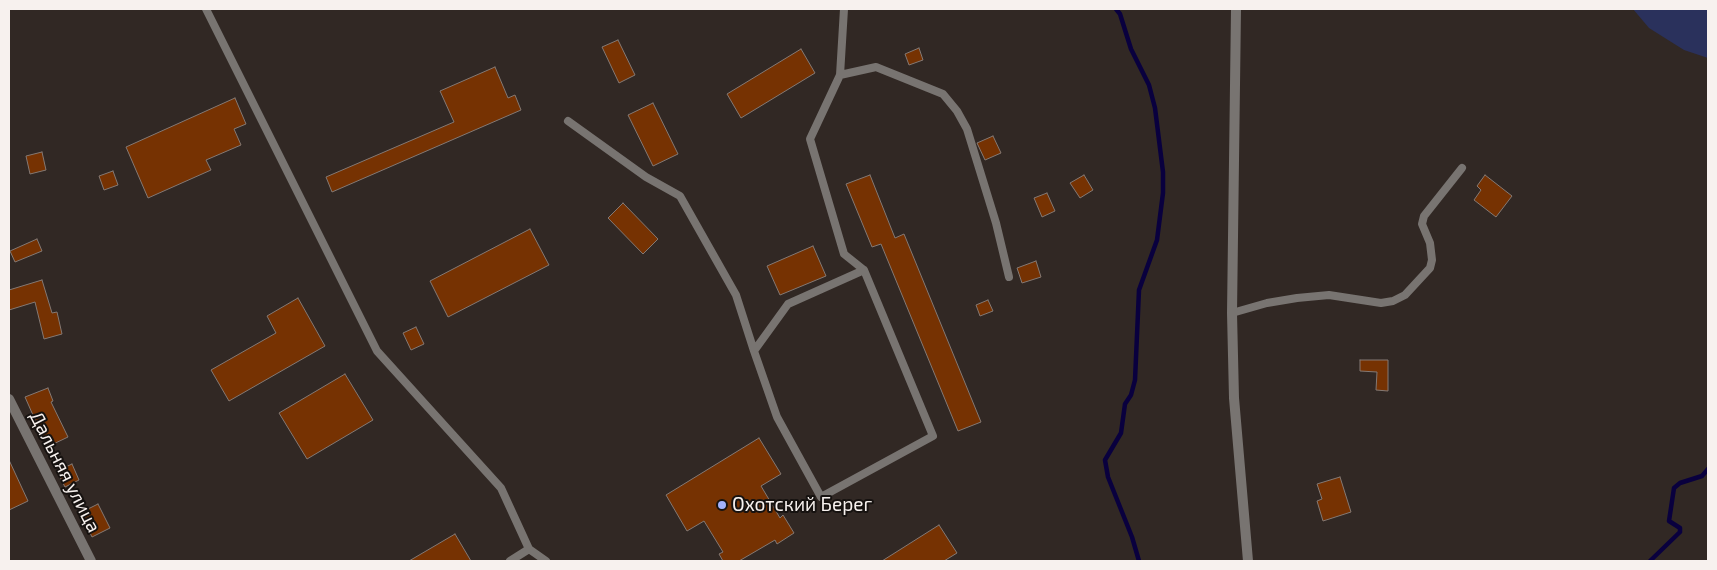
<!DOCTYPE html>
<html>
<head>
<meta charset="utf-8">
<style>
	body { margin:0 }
	#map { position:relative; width:1717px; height:570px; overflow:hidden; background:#312824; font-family:"Exo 2",sans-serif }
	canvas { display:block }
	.frame { position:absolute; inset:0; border:10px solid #f7f1ee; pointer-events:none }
</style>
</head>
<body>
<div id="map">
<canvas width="1717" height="570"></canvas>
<div class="frame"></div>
</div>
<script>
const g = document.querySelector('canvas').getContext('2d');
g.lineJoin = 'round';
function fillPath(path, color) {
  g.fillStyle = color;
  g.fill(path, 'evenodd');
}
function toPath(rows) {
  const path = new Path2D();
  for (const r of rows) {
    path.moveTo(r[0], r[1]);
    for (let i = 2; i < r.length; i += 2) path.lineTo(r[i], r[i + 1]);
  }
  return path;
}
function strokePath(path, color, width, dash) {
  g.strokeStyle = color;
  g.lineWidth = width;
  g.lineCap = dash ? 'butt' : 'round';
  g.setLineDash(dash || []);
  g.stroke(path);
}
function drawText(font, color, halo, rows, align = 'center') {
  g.font = font + ' "Exo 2",sans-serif';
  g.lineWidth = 4;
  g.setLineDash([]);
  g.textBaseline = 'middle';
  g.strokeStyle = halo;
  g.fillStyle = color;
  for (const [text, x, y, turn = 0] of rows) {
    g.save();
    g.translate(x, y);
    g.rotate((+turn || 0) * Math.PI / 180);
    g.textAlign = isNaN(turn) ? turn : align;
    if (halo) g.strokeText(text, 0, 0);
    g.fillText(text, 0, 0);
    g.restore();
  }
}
fillPath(toPath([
	[1633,9,1708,9,1708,58,1684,50,1649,28]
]), '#2a315c');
strokePath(toPath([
	[1116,9,1120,14,1131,49,1149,85,1155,108,1163,172,1163,193,1157,240,1139,290,1135,380,1131,395,1125,404,1121,433,1105,460,1108,477,1132,537,1139,561],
	[1650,561,1680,532,1680,528,1669,521,1674,488,1680,483,1702,476,1708,469]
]), '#09003e', 4.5);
const building = toPath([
	[618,40,635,75,619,83,602,47,618,40],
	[919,48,923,60,909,65,905,54,919,48],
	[801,49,815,73,741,118,727,94,801,49],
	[495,67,508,98,515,95,521,110,332,192,326,177,454,122,440,91,495,67],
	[235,98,246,124,234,129,241,145,206,160,211,170,148,198,126,147,235,98],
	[653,103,678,154,653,166,628,115,653,103],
	[993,136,1001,153,985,160,977,143,993,136],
	[42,152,46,170,30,174,26,156,42,152],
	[113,171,118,185,104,190,99,176,113,171],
	[870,175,895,238,904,234,981,422,958,431,881,244,872,247,846,184,870,175],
	[1084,175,1093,190,1080,198,1070,183,1084,175],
	[1485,175,1512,196,1496,217,1474,200,1481,190,1477,186,1485,175],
	[1047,193,1055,211,1042,217,1034,198,1047,193],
	[623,203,658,239,643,254,608,218,623,203],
	[530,229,549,265,448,317,430,281,530,229],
	[37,239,42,251,15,262,10,251,37,239],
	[813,246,826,276,780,295,767,266,813,246],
	[1036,261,1041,277,1022,283,1017,268,1036,261],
	[42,280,52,313,57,312,62,334,44,339,35,302,9,310,9,290,42,280],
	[298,298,325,346,229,401,211,370,276,333,267,316,298,298],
	[988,300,993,311,980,316,976,305,988,300],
	[416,327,424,344,411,350,403,333,416,327],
	[1360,360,1388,360,1388,391,1376,390,1377,372,1360,371,1360,360],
	[345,374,373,420,307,459,279,413,345,374],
	[48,388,53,401,51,402,68,437,47,447,25,397,48,388],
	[759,438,781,474,761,486,780,518,783,515,794,533,777,544,775,540,739,561,723,561,719,554,723,552,704,521,687,531,666,495,759,438],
	[9,460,28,501,9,510,9,460],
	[72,464,79,480,65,487,57,471,72,464],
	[1340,477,1351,512,1323,521,1317,501,1322,499,1317,484,1340,477],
	[98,504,110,528,92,537,80,513,98,504],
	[939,525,957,553,944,561,882,561,939,525],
	[455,534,471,561,409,561,455,534]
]);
fillPath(building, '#763202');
strokePath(building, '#847974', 1);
strokePath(toPath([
	[206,9,377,351,501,488,529,549,546,561],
	[844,9,840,75,810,139,844,254,864,270,933,436,821,497,777,417,754,351,788,304,864,270],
	[840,75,876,67,943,94,957,111,967,129,996,223,1009,277],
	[568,121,646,177,680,196,736,295,754,351],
	[1232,313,1267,303,1297,298,1329,295,1381,303,1393,301,1405,295,1430,268,1432,260,1430,243,1422,224,1424,216,1462,168],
	[510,561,529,549]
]), '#787471', 8);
strokePath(toPath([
	[1236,9,1232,313,1234,398,1248,561],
	[9,399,91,561]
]), '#787471', 10);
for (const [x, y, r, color] of [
	[722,505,5,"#a3b2fd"]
]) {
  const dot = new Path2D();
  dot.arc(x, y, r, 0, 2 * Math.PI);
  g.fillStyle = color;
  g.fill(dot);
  strokePath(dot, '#161210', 2);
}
drawText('19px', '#f7f1ee', '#161210', [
	["Дальняя улица",65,472,63]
]);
drawText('19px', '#f7f1ee', '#161210', [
	["Охотский Берег",732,505]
], 'left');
</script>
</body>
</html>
